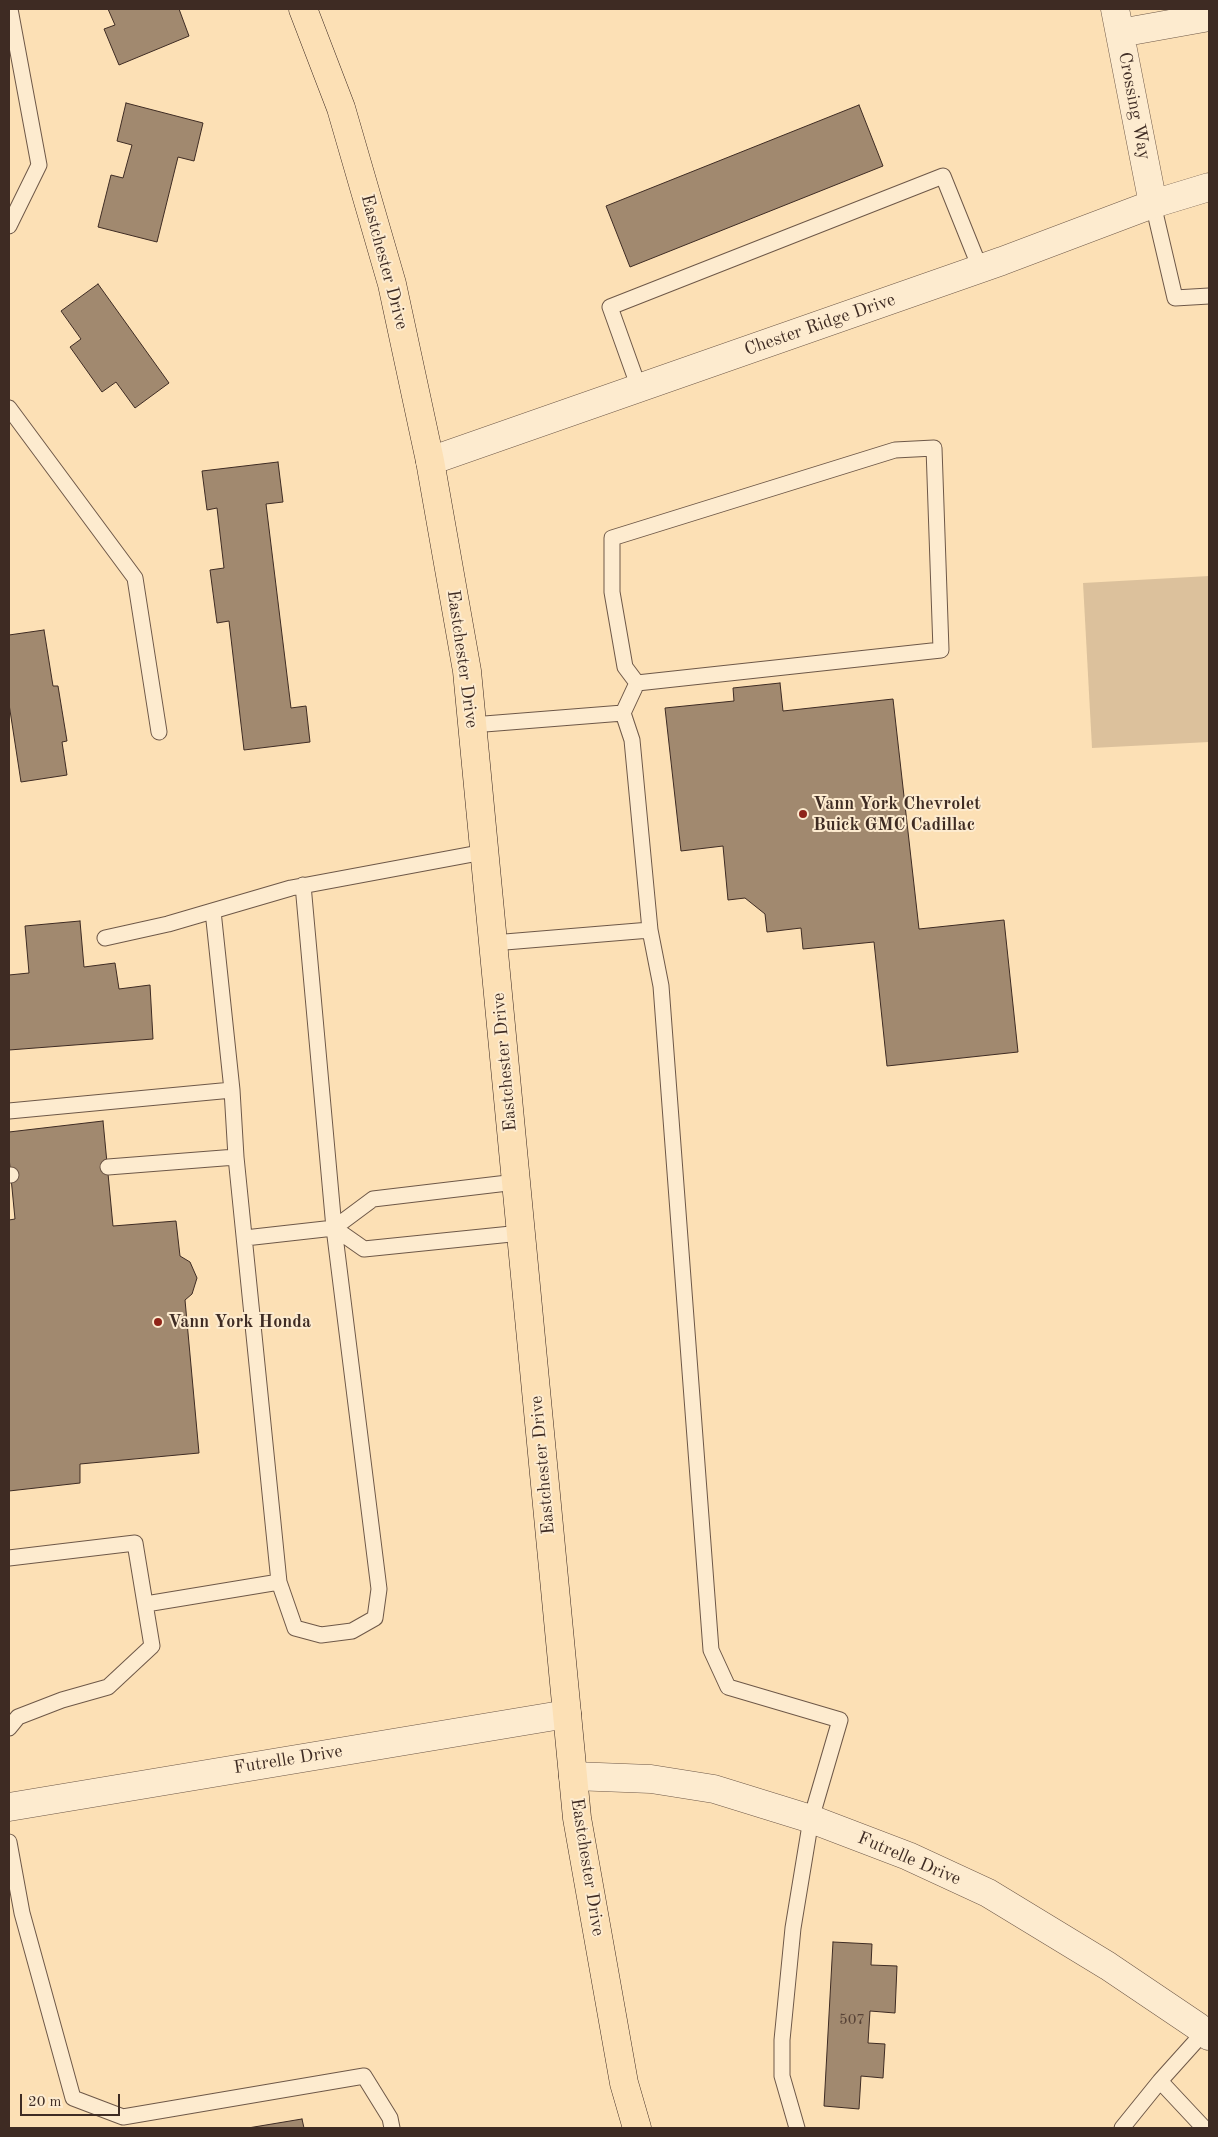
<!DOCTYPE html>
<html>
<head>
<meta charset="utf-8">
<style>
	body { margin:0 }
	#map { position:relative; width:1218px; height:2137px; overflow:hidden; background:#fce0b5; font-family:"Old Standard TT",serif }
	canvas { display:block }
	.frame { position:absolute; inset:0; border:10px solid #3e2b23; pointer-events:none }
	.scale { position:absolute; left:20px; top:2094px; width:100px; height:22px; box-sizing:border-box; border:2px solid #3e2b23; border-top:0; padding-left:6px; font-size:15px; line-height:18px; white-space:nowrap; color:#3e2b23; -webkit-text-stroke:4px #fdebcf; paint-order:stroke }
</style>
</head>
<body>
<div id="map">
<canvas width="1218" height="2137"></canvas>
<div class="frame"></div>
<div class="scale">20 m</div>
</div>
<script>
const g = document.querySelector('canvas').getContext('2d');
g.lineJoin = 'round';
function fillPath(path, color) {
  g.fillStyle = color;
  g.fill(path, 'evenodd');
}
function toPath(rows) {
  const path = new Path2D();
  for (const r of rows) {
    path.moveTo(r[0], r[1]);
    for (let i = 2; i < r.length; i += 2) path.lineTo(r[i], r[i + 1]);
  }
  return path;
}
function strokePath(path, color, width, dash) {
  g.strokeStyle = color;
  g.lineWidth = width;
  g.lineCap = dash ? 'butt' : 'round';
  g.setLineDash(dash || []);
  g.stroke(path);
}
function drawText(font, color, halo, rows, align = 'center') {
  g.font = font + ' "Old Standard TT",serif';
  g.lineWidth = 4;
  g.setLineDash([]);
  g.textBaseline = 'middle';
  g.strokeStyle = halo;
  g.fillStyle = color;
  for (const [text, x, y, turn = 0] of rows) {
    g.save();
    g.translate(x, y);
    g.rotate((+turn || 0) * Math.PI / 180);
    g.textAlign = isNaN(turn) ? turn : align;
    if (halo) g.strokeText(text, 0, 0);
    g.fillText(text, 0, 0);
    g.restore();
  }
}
fillPath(toPath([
	[1209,576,1209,742,1092,748,1083,583]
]), '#dcc19c');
const building = toPath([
	[108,9,179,9,189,36,119,65,104,29,115,25,108,9],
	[126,103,203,123,194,161,178,157,157,242,98,227,111,175,123,178,132,145,117,141,126,103],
	[859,105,883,166,630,267,606,206,859,105],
	[98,284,169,383,135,408,116,382,102,392,70,347,81,339,61,311,98,284],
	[278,462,283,502,266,504,291,708,306,706,310,742,244,750,229,621,217,623,210,570,224,568,217,508,207,510,202,471,278,462],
	[44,630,53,686,58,686,67,741,62,742,67,775,21,782,9,704,9,635,44,630],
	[780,683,783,711,893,699,919,929,1004,920,1018,1052,887,1066,874,942,803,949,801,928,767,932,765,914,745,898,728,900,723,846,681,851,665,708,734,701,733,688,780,683],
	[80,921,84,967,115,963,119,989,150,985,153,1039,9,1050,9,975,29,973,25,926,80,921],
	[103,1121,113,1226,176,1221,180,1256,190,1262,197,1278,192,1294,185,1300,199,1453,80,1464,80,1483,9,1491,9,1220,15,1219,9,1157,9,1132,103,1121],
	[833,1942,872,1944,871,1965,897,1966,895,2013,870,2011,868,2043,885,2044,883,2078,861,2076,859,2109,824,2106,833,1942],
	[302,2119,304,2128,248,2128,302,2119]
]);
fillPath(building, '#a1896f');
strokePath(building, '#3e2b23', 1);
const lane = toPath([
	[1153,204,1175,298,1209,296],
	[9,226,39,165,10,9],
	[639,388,610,307,943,176,980,268],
	[9,408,135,578,159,732],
	[623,713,637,683,941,650,934,448,895,450,612,538,612,592,625,667,637,683],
	[472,725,623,713,632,740,650,930,493,943],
	[213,911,232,1090,236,1157,279,1582,295,1628,321,1635,352,1631,375,1618,379,1589,334,1228,303,885],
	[650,930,661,986,711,1650,728,1687,840,1720,811,1819,793,1928,782,2040,782,2076,797,2128],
	[105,938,168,924,291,888,484,852],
	[9,1111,232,1090],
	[108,1167,236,1157],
	[9,1175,11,1175],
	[516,1182,373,1199,334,1228,364,1249,521,1233],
	[245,1238,334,1228],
	[9,1558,135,1543,152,1646,108,1687,62,1700,18,1717,9,1728],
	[146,1604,279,1582],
	[9,1842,22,1913,73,2098,123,2117,364,2076,390,2118,392,2128],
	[1122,2128,1160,2081],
	[1204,2128,1160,2081,1204,2032]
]);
const street = toPath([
	[1115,9,1153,204],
	[1120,33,1209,17],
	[430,461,1002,261,1153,204,1209,187],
	[573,1776,651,1779,714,1789,811,1819,908,1856,988,1893,1108,1966,1197,2026,1209,2036],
	[9,1807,567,1714]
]);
const primary = toPath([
	[303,9,341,108,392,284,430,461,467,671,577,1818,624,2083,637,2128]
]);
strokePath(lane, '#6e5848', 17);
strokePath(street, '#6e5848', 29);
strokePath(primary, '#3e2b23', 29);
strokePath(lane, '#fdebcf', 15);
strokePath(street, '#fdebcf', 28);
strokePath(primary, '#fce0b5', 28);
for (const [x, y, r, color] of [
	[803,814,5,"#8f2418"],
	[158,1322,5,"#8f2418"]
]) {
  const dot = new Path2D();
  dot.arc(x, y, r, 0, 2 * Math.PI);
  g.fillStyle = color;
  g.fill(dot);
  strokePath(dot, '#fdebcf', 2);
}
drawText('15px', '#574236', null, [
	["507",852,2020]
]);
drawText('18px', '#3e2b23', '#fdebcf', [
	["Crossing Way",1134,106,79],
	["Eastchester Drive",384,262,75],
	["Chester Ridge Drive",820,325,-19],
	["Eastchester Drive",462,659,82],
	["Eastchester Drive",505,1062,-95],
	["Eastchester Drive",543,1465,-95],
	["Futrelle Drive",288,1760,-9],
	["Futrelle Drive",909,1859,23],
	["Eastchester Drive",587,1867,81]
]);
drawText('bold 18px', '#3e2b23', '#fdebcf', [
	["Vann York Chevrolet",813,804],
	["Buick GMC Cadillac",813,825],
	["Vann York Honda",168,1322]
], 'left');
</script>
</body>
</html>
